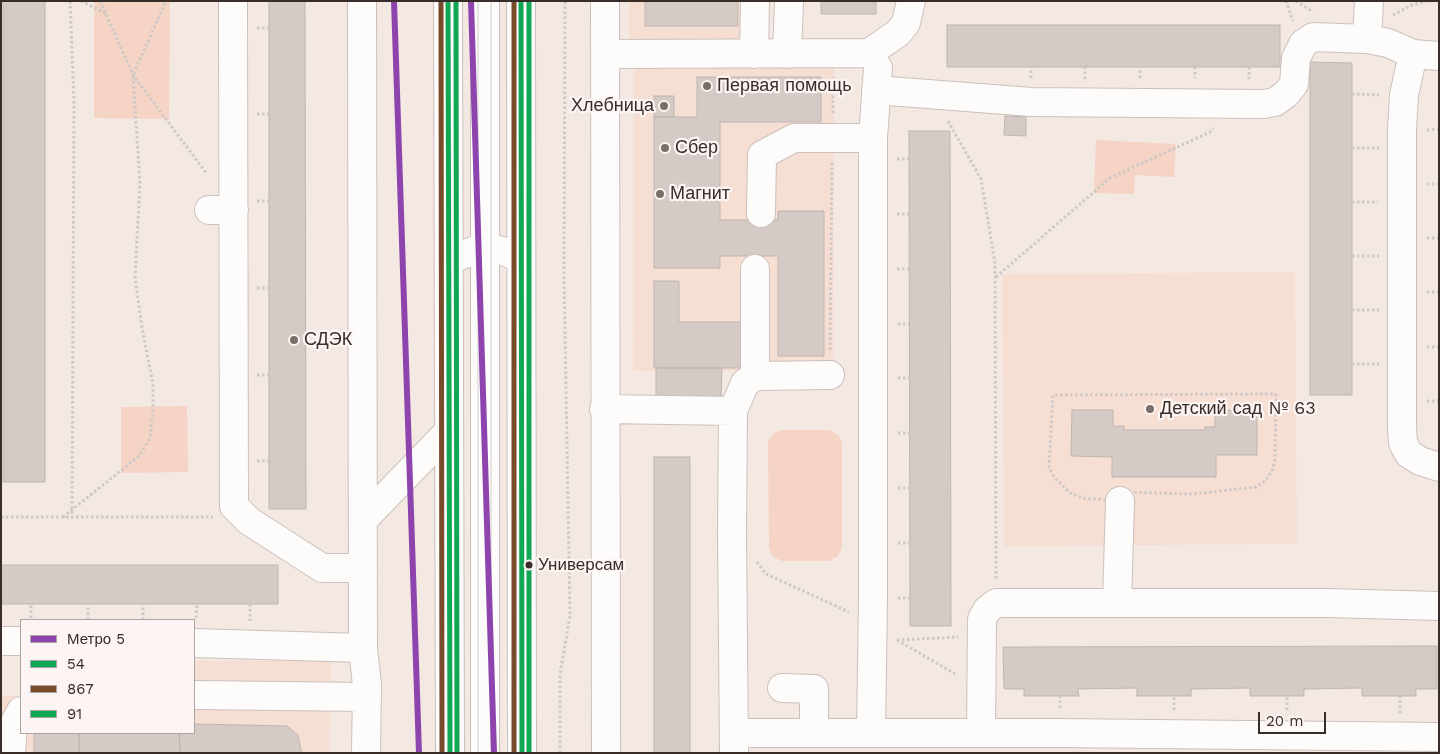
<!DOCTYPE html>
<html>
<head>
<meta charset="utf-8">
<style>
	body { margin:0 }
	#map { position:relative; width:1440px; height:754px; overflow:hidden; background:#f4e8e3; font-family:"Work Sans",sans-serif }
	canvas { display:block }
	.frame { position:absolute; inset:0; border:2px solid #382d28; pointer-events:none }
	.legend { position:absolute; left:20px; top:619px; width:175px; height:115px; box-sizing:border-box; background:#fcf5f3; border:1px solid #aea5a2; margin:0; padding:6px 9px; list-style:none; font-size:15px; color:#382d28 }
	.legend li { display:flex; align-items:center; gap:10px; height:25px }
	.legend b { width:25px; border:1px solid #aea5a2 }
	.scale { position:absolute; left:1258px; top:712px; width:68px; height:22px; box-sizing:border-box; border:2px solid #382d28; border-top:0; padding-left:6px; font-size:15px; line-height:18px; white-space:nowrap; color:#382d28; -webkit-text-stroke:4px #fcf5f3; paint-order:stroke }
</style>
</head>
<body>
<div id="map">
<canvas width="1440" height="754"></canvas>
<div class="frame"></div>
<ul class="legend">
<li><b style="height:6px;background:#8e44ad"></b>Метро 5</li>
<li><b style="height:6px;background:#10a855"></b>54</li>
<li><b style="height:6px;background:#7a4b2a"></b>867</li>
<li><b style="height:6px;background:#10a855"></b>91</li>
</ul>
<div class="scale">20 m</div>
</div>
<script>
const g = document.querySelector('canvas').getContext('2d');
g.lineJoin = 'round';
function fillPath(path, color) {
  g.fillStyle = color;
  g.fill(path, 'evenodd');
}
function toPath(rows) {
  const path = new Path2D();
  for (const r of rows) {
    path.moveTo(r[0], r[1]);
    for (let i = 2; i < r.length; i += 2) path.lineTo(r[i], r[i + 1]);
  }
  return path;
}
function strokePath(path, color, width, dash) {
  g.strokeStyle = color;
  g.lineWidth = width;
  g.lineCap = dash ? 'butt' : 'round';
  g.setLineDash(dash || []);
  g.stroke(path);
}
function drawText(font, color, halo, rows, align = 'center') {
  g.font = font + ' "Work Sans",sans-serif';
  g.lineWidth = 4.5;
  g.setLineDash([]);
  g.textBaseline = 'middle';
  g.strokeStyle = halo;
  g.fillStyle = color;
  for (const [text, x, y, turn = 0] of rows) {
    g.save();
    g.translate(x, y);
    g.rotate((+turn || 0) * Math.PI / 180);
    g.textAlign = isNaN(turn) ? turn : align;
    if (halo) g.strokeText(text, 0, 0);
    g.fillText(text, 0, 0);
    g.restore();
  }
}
fillPath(toPath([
	[629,1,754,1,755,41,629,41],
	[834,51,833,371,633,371,634,59],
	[1295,272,1297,544,1004,546,1002,274],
	[331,660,329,753,1,753,1,696,21,696,21,733,194,733,194,661]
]), '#f7ded3');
fillPath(toPath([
	[94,1,170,1,169,119,94,118],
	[1096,140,1176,144,1174,177,1135,175,1134,194,1094,193],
	[187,406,188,472,121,473,121,407],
	[781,430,829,430,838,435,842,442,842,548,838,556,830,561,782,561,773,557,769,548,768,442,773,434]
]), '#f5d3c5');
const building = toPath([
	[3,1,45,1,45,482,3,482,3,1],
	[269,1,305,1,306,509,269,509,269,1],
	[645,1,738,1,738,26,645,26,645,1],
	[821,1,876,1,876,14,821,14,821,1],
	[947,25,1280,25,1280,67,947,67,947,25],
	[1310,62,1352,63,1352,395,1310,395,1310,62],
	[697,77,821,77,821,122,720,122,720,220,778,220,778,211,824,211,824,356,778,356,778,256,720,256,720,268,654,268,654,117,697,117,697,77],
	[654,96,674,96,674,117,654,117,654,96],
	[1005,116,1026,117,1026,136,1004,135,1005,116],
	[909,131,950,131,951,626,910,626,909,131],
	[654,281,679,281,679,322,741,322,741,368,654,368,654,281],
	[656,368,722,368,721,400,656,400,656,368],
	[1072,410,1113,410,1113,426,1124,426,1124,430,1205,430,1205,427,1215,427,1215,410,1257,410,1257,455,1216,455,1216,477,1112,477,1112,457,1071,456,1072,410],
	[654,457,690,457,690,753,654,753,654,457],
	[1,565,278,565,278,604,1,604,1,565],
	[1437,646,1437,689,1416,689,1416,696,1362,696,1362,688,1304,689,1304,696,1250,696,1250,688,1191,689,1191,696,1137,696,1137,688,1078,689,1079,696,1024,696,1024,689,1004,689,1003,647,1437,646],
	[194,724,287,726,298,735,301,751,304,753,180,753,179,733,194,733,194,724],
	[34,733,79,733,79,753,34,753,34,733],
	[79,733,179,733,180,753,79,753,79,733]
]);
fillPath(building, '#d5cbc6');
strokePath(building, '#bfb5b0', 1);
const minor = toPath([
	[233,1,234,506,249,521,322,568,363,568],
	[362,1,363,648,367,685,366,753],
	[485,1,485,753],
	[605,1,606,753],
	[1367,39,1369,1],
	[605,54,869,53,898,33,906,23,911,1],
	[754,54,755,1],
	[787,54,789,1],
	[1413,54,1439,56],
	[876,90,1031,102,1263,104,1275,102,1286,94,1294,84,1296,58,1303,44,1313,37,1367,39,1388,43,1413,54,1404,95,1402,130,1402,427,1403,443,1409,454,1420,461,1439,467],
	[209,210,234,210],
	[761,213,762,155,794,138,873,138],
	[755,269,755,376],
	[604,409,733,411],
	[363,520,449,431],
	[1117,603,1120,501],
	[1,641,21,641],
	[194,643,363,648],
	[782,688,814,689,814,733],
	[194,695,367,697],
	[734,733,1059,733,1439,737],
	[871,733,873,598,873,138,878,68],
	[981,733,982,619,987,610,996,603,1328,603,1439,606],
	[11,753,13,726,21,711],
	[734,753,732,534,733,411,745,383,755,376,830,375]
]);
const major = toPath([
	[448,1,450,753],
	[521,1,522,753],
	[449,260,478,249,491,248,506,252,521,259]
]);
strokePath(minor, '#cbc0bc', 30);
strokePath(major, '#cbc0bc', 30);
strokePath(toPath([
	[70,1,74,102,72,517],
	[81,1,107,14],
	[100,1,133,75,207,174],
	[1286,1,1293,21],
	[1296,1,1313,12],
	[1393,15,1412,5,1427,1],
	[257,28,269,28],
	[1195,67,1195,78],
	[1249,67,1249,79],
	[1031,78,1031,67],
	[1140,78,1140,66],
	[1085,79,1085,67],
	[1352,94,1379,95],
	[833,113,833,77],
	[257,114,269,114],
	[948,121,981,179,995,263,996,580],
	[1427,130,1439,129],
	[1352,148,1379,148],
	[897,159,909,159],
	[1427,184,1439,184],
	[257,201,269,201],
	[1352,202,1378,202],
	[897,214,909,214],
	[1427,238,1439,238],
	[1352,256,1379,256],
	[897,269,909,269],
	[996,277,1110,178,1210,132,1213,128],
	[257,288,269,288],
	[1427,292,1439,292],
	[1352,310,1379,310],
	[898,324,909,324],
	[1427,347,1439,347],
	[830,350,832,162],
	[1352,364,1379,364],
	[257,375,269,375],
	[898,378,910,378],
	[1276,394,1275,459,1272,471,1265,481,1256,487,1193,494,1120,492,1120,501,1082,498,1070,493,1054,477,1049,467,1053,395,1276,394],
	[1427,401,1439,401],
	[898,433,910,433],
	[257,461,269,461],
	[898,488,910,488],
	[1,517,213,517],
	[63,517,139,456,150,438,153,410,153,384,142,328,135,277,140,184,133,75,166,1],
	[898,543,910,543],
	[757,562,766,574,849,612],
	[898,598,910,598],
	[250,604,250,621],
	[31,618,31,604],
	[196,618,197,604],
	[88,620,88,604],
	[143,620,143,604],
	[897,640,958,637],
	[897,640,957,675],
	[1060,708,1060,696],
	[1174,710,1174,696],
	[1287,710,1287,696],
	[1400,713,1400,696],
	[560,753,560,674,570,616,564,274,565,1]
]), '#cec9c7', 3, [2.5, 2.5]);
strokePath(minor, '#fdfcfb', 28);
strokePath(major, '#fdfcfb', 28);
strokePath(toPath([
	[491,1,491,753],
	[478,753,478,1]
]), '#d4cfce', 1);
strokePath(toPath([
	[448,1,450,753],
	[521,1,522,753]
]), '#10a855', 5);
strokePath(toPath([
	[441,1,442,753],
	[514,1,514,753]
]), '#7a4b2a', 5);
strokePath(toPath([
	[456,1,457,753],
	[529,1,529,753]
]), '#10a855', 5);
strokePath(toPath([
	[394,1,419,753],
	[471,1,494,753]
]), '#8e44ad', 6);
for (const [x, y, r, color] of [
	[707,86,5,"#7a6e69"],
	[664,106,5,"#7a6e69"],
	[665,148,5,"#7a6e69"],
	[660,194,5,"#7a6e69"],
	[294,340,5,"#7a6e69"],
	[1150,409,5,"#7a6e69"],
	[529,565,4.5,"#382d28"]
]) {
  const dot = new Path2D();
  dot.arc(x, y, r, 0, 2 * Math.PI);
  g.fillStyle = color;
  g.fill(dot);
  strokePath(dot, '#fcf5f3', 2);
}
drawText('17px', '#382d28', '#fcf5f3', [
	["Универсам",538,565]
], 'left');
drawText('18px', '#382d28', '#fcf5f3', [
	["Первая помощь",717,86],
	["Хлебница",654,106,"right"],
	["Сбер",675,148],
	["Магнит",670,194],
	["СДЭК",304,340],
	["Детский сад № 63",1160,409]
], 'left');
</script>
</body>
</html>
